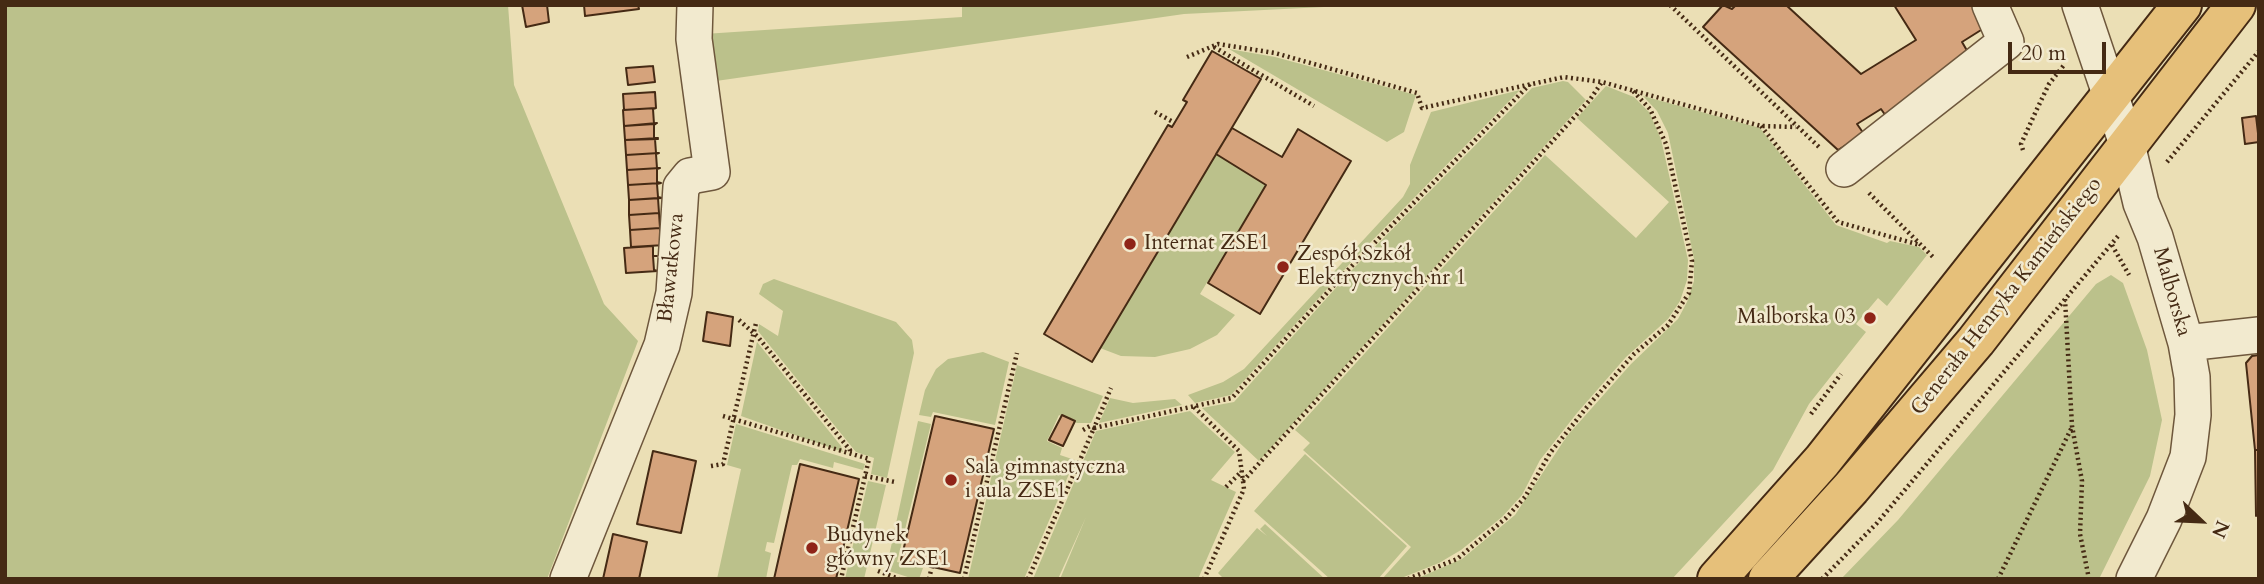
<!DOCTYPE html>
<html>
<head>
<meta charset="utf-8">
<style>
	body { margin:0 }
	#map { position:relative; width:2264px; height:584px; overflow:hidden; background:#ebdfb5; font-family:Cardo,serif }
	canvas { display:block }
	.frame { position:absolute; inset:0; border:7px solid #452a14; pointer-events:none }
	.north { position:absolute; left:2166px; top:486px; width:70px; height:70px; -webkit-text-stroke:5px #f2eacf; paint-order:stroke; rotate:113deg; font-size:19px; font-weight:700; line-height:28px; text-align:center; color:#452a14 }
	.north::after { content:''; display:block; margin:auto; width:24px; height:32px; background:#452a14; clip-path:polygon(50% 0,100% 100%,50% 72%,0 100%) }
	.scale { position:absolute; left:2008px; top:42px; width:98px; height:32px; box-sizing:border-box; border:4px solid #452a14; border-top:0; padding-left:9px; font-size:21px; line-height:24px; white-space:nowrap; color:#452a14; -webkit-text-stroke:5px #f2eacf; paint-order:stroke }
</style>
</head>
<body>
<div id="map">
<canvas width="2264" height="584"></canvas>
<div class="frame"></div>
<div class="north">N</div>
<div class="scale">20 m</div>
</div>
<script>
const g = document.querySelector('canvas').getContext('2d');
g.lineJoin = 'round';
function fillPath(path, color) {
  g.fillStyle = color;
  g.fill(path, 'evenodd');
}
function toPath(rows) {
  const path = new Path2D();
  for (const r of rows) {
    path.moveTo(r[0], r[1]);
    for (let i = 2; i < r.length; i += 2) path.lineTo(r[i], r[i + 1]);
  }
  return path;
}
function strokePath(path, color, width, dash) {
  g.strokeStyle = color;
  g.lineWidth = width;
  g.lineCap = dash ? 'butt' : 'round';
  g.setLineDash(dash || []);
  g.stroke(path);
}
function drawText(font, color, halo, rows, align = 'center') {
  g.font = font + ' Cardo,serif';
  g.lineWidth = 5;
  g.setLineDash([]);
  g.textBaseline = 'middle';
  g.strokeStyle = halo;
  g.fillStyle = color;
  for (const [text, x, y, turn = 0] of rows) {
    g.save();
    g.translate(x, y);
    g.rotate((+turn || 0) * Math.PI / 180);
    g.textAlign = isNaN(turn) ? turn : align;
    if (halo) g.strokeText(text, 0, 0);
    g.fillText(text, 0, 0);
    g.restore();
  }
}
fillPath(toPath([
	[5,5,508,5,514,85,604,304,638,341,547,579,5,579],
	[962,5,1364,5,1184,14,709,82,704,34,962,17],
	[1229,49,1275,57,1416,95,1404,132,1387,142],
	[1563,81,1568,82,1586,100,1259,461,1202,408,1234,402,1350,272,1532,88],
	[1606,86,1634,97,1649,112,1661,139,1688,260,1687,280,1680,301,1668,319,1626,357,1577,413,1540,460,1522,495,1502,517,1461,550,1439,563,1399,579,1382,579,1411,547,1303,450,1310,443,1295,430,1545,155,1636,238,1669,202,1577,118],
	[1520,90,1355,258,1231,395,1195,403,1188,395,1223,382,1244,369,1403,197,1410,184,1410,165,1431,112],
	[1643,96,1760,128,1836,225,1887,243,1890,241,1919,247,1927,255,1887,306,1878,298,1856,324,1866,332,1809,404,1773,470,1672,579,1416,579,1462,559,1515,515,1567,436,1631,364,1678,319,1687,302,1694,281,1694,259,1677,176,1668,133,1657,111],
	[1216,154,1266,185,1200,294,1235,315,1217,335,1190,349,1155,357,1121,356,1100,348],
	[2111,275,2123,283,2147,350,2162,420,2150,476,2099,579,1841,579,1898,520,2096,284],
	[774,279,896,322,912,340,914,353,887,478,871,474,874,458,856,452,758,331,759,324,778,336,783,311,759,294,763,284],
	[757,342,841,446,843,452,741,416],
	[983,352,1009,362,995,425,933,412,931,417,919,415,925,390,936,369,948,359],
	[1017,365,1103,396,1091,423,1077,423,1059,415,1047,441,1062,448,1060,455,1075,460,1024,579,968,579],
	[1110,398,1133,403,1175,399,1182,405,1099,423],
	[1190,411,1235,452,1211,480,1236,492,1198,579,1060,579,1086,517,1058,579,1033,579,1096,431],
	[918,421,931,424,897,562,923,568,919,579,914,579,886,570],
	[736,424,865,464,863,470,834,462,833,468,800,459,797,465,792,465,774,543,767,542,765,551,771,553,766,579,717,579,741,469,727,465],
	[1305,454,1407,546,1378,579,1330,579,1254,511],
	[868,481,886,485,864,579,845,579],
	[1265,524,1325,579,1224,579,1218,573,1257,528,1267,536,1260,529]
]), '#bbc18b');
const building = toPath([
	[522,5,547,5,549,22,526,27,522,5],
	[584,5,638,5,639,9,585,16,584,5],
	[1723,5,1732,9,1736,5,1786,5,1861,74,1916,40,1894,5,1975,5,1989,25,1962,42,1969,54,1888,119,1881,109,1857,124,1864,134,1838,150,1703,27,1723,5],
	[1212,51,1261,79,1092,362,1044,334,1168,125,1172,127,1187,102,1183,100,1212,51],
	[653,66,655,82,628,85,626,68,653,66],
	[655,92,656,108,624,110,623,94,655,92],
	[656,108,653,109,654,124,624,126,623,110,656,108],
	[2256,116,2259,142,2245,144,2242,118,2256,116],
	[657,123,654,125,654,138,658,138,625,140,624,126,657,123],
	[1232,128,1282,157,1298,129,1351,161,1260,314,1208,283,1266,185,1216,154,1232,128],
	[655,139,656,153,659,153,626,155,625,140,658,139,655,139],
	[659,153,656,154,657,168,660,168,627,170,626,155,659,153],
	[660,168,657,169,657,182,661,183,628,185,627,170,660,168],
	[661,183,657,184,658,197,662,198,629,200,628,185,661,183],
	[658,198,659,213,629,215,629,200,658,198],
	[659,213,660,228,630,230,629,215,659,213],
	[660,228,661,245,665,245,631,247,630,230,660,228],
	[653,246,653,256,657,256,653,256,654,270,658,271,626,273,624,248,653,246],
	[707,312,733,317,730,346,703,341,707,312],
	[2259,355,2259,450,2255,450,2246,363,2252,356,2259,355],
	[1062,415,1075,421,1063,446,1049,440,1062,415],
	[935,416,994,429,960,573,901,560,935,416],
	[2255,450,2259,450,2259,514,2256,516,2255,450],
	[653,451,696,461,681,533,637,524,653,451],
	[800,464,859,479,836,579,774,579,800,464],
	[613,534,647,542,639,579,603,579,613,534]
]);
fillPath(building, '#d5a37c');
strokePath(building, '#452a14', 2);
const minor = toPath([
	[2080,5,2127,144,2141,203,2155,237,2186,343,2192,377,2193,415,2188,457,2164,519,2134,579],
	[1844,169,2006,42,1990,5],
	[2186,343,2259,335],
	[568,579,662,345,674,293,681,187,690,176,712,172,694,39,695,5]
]);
const major = toPath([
	[1717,579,1822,461,2182,5],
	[1768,579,1851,488,1976,341,2236,5]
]);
strokePath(minor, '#6e573c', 38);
strokePath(major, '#452a14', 42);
strokePath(toPath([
	[1670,5,1819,147],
	[1214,47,1314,106],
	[1187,57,1218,44,1275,53,1417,93,1422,108,1564,77,1602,82,1761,126,1796,127],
	[1155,112,1175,123],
	[1761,126,1838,222,1920,245],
	[2023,150,2021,144,2037,109,2049,84,2064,65],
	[2167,162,2259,51],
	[1869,193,1935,259],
	[2112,245,2129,275],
	[2065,299,2072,426,2082,481,2080,534,2089,579],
	[739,320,758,337,850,450,849,454],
	[1194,407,1239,451,1244,489,1204,579],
	[1811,414,1841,374],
	[723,416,869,459,841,579],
	[1083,430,1090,426,1094,428,1111,388],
	[711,466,723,464,756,323],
	[865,476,895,482],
	[1243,481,1589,101,1602,82],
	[1226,487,1242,471],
	[878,571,899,579],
	[929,579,932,566],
	[964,579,1017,353],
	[1028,579,1094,428,1232,398,1345,273,1530,84],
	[1408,579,1457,559,1506,518,1525,497,1550,453,1587,407,1634,354,1668,325,1689,293,1692,261,1666,144,1650,109,1633,91],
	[1822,579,1877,523,2119,235],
	[1998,579,2072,427]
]), '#452a14', 4.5, [2, 3.5]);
strokePath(minor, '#f2eacf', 35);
strokePath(major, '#e6c07a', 38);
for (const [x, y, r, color] of [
	[1130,244,7,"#8f2418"],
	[1283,267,7,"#8f2418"],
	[1870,318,7,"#8f2418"],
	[951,480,7,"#8f2418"],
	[812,548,7,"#8f2418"]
]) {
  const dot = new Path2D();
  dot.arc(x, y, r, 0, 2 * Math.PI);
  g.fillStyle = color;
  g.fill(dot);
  strokePath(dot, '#f2eacf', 2.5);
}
drawText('21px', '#452a14', '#f2eacf', [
	["Internat ZSE1",1144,244],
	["Zespół Szkół",1297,255],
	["Elektrycznych nr 1",1297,279],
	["Malborska 03",1856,318,"right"],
	["Sala gimnastyczna",965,468],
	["i aula ZSE1",965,492],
	["Budynek",826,536],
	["główny ZSE1",826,560]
], 'left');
drawText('21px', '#452a14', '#f2eacf', [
	["Bławatkowa",672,268,-84],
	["Malborska",2171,292,74],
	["Generała Henryka Kamieńskiego",2007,297,-52]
]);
</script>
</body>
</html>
